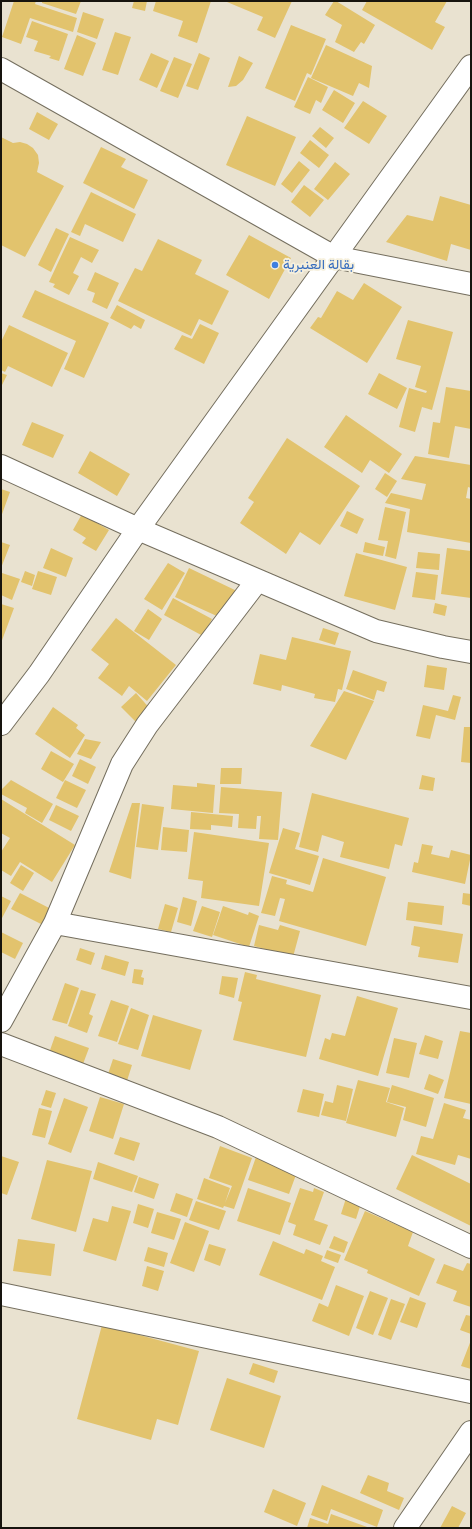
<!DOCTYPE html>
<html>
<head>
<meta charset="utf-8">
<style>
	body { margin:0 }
	#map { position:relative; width:472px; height:1529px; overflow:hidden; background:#e9e2d0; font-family:"Zilla Slab",serif }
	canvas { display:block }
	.frame { position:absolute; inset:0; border:2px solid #17140e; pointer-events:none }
</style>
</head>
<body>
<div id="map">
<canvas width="472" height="1529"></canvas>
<div class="frame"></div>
</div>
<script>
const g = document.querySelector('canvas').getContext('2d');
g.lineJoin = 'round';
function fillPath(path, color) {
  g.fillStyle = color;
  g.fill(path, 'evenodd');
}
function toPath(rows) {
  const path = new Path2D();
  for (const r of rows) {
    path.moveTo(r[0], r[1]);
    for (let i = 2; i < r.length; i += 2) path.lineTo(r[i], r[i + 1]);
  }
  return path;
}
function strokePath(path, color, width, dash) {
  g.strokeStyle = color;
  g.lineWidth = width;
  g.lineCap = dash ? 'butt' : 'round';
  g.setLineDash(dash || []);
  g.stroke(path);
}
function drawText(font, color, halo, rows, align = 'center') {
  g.font = font + ' "Zilla Slab",Vazirmatn,serif';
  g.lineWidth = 3.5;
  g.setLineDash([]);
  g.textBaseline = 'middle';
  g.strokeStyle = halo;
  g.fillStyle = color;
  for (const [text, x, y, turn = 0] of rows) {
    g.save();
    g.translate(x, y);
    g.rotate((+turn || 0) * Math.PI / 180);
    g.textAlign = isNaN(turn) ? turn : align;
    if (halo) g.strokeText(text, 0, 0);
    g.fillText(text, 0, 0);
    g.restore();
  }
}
fillPath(toPath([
	[14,1,36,1,35,4,77,18,73,32,30,18,21,44,2,37],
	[42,1,81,1,76,14,42,3],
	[134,1,147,1,145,11,132,8],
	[156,1,211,1,197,43,178,36,183,21,153,11],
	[227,1,292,1,275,38,257,30,263,17,227,2],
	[334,1,336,1,375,25,364,44,361,42,354,52,335,42,342,25,325,15],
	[367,1,447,1,435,22,445,27,432,50,362,10],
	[83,12,104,19,97,39,77,32],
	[32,21,68,34,59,61,49,58,51,56,34,51,38,41,26,37],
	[291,25,326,39,311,75,307,73,295,101,265,88],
	[115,32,131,37,118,75,102,70],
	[77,35,96,43,83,76,64,69],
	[326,45,372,66,369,88,359,83,353,96,311,78],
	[151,53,169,61,157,88,139,80],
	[199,53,210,58,198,90,186,86],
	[239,56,253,63,243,80,236,86,228,87],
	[174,57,192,64,178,98,160,91],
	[308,77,328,87,321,103,316,100,310,114,294,107],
	[334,90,355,103,343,123,322,110],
	[363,101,387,116,369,144,344,128],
	[37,112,58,124,49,140,29,129],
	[247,116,296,137,275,186,226,165],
	[320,127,334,138,326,148,312,136],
	[1,137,13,143,20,142,27,144,33,148,38,155,39,163,37,172,64,186,25,257,1,245],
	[310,140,329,155,319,168,300,153],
	[101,147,126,159,121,167,148,180,134,209,83,183],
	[299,161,310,170,292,193,281,184],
	[335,162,350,174,328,200,314,189],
	[304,185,324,200,310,217,291,202],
	[91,192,136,214,123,242,85,224,80,236,71,232],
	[440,196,471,205,471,250,451,244,447,261,386,242,407,215,433,221],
	[56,228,69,234,51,272,38,265],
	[249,235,291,258,269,299,226,275],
	[70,237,99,250,92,263,81,257,73,273,79,276,69,295,53,287,55,284,49,282],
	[158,239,202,260,195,274,229,291,212,325,199,319,191,336,118,301,135,268,142,271],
	[95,272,119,283,107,309,92,302,95,293,87,290],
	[364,283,402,307,367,363,310,328,318,317,321,318,337,291,353,300],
	[35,290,109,323,84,378,64,369,76,341,22,317],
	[117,305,145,320,141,329,134,325,131,329,110,318],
	[408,320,453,332,432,410,422,407,415,432,399,427,409,388,426,393,427,391,415,387,421,366,396,359],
	[200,324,219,333,204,364,174,349,182,335,192,339],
	[9,325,68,353,52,387,8,366,5,372,1,370,1,342],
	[1,373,7,375,1,387],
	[379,373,407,388,397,409,368,394],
	[446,387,471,391,471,429,455,426,449,458,428,454,433,422,440,423],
	[346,415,402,454,389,473,370,460,362,473,324,447],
	[32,422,64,435,53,458,22,445],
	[287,438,360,486,320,545,300,532,286,554,240,523,254,502,248,498],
	[90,451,130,474,117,496,78,473],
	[415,456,471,465,471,488,468,487,466,498,471,499,471,543,407,532,410,509,385,503,391,493,422,500,426,484,401,479],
	[385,473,397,481,387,497,375,489],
	[1,489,10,492,1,517],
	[385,507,406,512,396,559,385,556,388,541,378,540],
	[347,511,364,519,357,534,340,526],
	[82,514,109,530,96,551,82,543,86,538,73,530],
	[1,542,10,545,1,568],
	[365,542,385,547,383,556,363,552],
	[51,548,73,558,66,577,43,568],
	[447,548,471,551,471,598,441,594],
	[418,552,440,554,439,570,416,568],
	[356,553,407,567,395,610,344,596],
	[168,563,185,573,162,610,144,599],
	[189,568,239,592,219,617,175,597],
	[25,571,35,575,32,586,21,582],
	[38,571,57,577,51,595,32,589],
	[416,572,438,575,435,600,412,597],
	[2,573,20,579,12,600,1,595,1,576],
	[173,598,212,619,203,636,164,615],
	[435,603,447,606,445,616,433,613],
	[1,604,14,608,1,643],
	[148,609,162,619,149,640,134,631],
	[116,618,176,665,147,701,129,686,122,696,98,678,109,664,91,650],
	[323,628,339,633,335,645,319,640],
	[292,637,351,651,342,690,338,689,335,702,314,698,315,694,282,685,281,691,253,684,260,654,286,660],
	[427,665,447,668,444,690,424,687],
	[353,670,387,682,384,692,377,690,374,700,346,689],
	[344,691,374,701,346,760,310,746],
	[136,693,153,712,139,725,121,707],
	[453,695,461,697,455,720,436,715,430,739,416,736,423,705,448,711],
	[53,707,78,725,76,728,85,735,70,758,35,734],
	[464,727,471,727,471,763,461,762],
	[85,739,101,742,91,759,77,754],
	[51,751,74,764,63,782,41,769],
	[80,759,96,767,88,784,72,776],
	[221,768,242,768,241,784,220,784],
	[422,775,435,778,433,791,419,789],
	[11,780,53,804,42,823,25,813,27,808,1,794,1,790],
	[65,780,86,790,77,808,56,798],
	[197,783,215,785,213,813,171,809,173,785,197,787],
	[221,787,282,792,278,840,259,839,261,816,257,816,256,829,238,828,239,814,219,813],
	[312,793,409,818,402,846,395,844,389,869,340,857,344,842,322,835,318,852,299,847],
	[1,799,75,845,52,882,20,862,11,876,1,870,1,852,10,838,1,833],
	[132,803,140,803,131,879,109,872],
	[142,804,164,807,158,850,136,847],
	[56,805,79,816,71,831,49,820],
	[191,812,233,816,232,827,211,825,211,830,190,829],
	[163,827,189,830,187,852,161,850],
	[283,828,300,833,295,849,319,856,310,885,269,873],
	[194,832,269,843,259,906,201,898,203,881,188,879],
	[422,844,433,846,431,854,449,858,451,850,471,855,465,884,412,872,414,862,418,863],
	[323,858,386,877,366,946,279,921,285,899,280,898,275,916,261,913,272,876,287,880,286,884,313,892],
	[21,865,34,873,23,891,10,883],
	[20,893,51,909,43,925,11,909],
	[463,893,471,894,471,906,462,904],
	[1,896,11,901,1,920],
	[183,897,197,901,191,926,177,922],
	[408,902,444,906,442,925,406,920],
	[165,904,178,908,171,932,158,929],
	[202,906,220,912,212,937,193,931],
	[223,906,248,915,249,912,259,916,249,947,213,935],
	[259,925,278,930,280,925,300,931,293,957,254,946],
	[414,926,463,934,458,963,418,957,420,947,411,945],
	[1,932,23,943,15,959,1,952],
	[80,948,95,953,91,965,76,960],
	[105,955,129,962,125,976,101,969],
	[134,969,143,970,141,977,144,978,143,985,132,983],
	[245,972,257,975,256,979,321,995,306,1057,233,1040,242,1002,238,1001],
	[222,976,238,978,234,998,219,994],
	[65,983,79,988,67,1024,52,1020],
	[81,990,96,994,89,1014,93,1016,87,1033,68,1026],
	[357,996,398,1008,378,1076,319,1059,325,1038,330,1040,332,1033,345,1036],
	[111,1000,129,1006,117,1042,98,1036],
	[131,1008,149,1015,138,1050,118,1044],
	[153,1015,202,1030,190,1070,141,1056],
	[460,1031,471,1033,471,1104,444,1098],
	[425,1035,443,1041,438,1059,419,1054],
	[55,1036,89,1048,83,1064,49,1053],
	[394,1038,417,1043,409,1078,386,1073],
	[113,1059,132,1065,126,1084,107,1077],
	[429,1074,444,1080,438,1094,424,1089],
	[358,1080,390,1088,386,1102,404,1108,396,1137,346,1123],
	[337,1085,353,1089,346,1121,321,1115,325,1101,333,1103],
	[392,1085,434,1098,426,1127,403,1120,406,1107,387,1102],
	[303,1089,324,1094,319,1117,297,1112],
	[46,1090,56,1093,51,1108,41,1105],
	[100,1097,124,1104,113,1139,89,1131],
	[64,1098,88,1107,71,1153,48,1144],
	[444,1103,466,1110,463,1118,471,1120,471,1159,458,1155,455,1165,416,1154,421,1136,433,1139],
	[39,1108,52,1111,45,1138,32,1135],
	[120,1137,140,1143,134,1161,114,1154],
	[220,1146,252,1158,234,1209,224,1206,223,1208,197,1199,204,1178,230,1188,225,1203,232,1186,209,1178],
	[412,1155,471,1184,471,1226,396,1189],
	[1,1156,19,1162,7,1195,1,1193],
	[256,1157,297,1172,289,1194,248,1180],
	[47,1160,92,1171,76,1232,31,1219],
	[98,1162,138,1176,132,1192,93,1179],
	[139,1177,159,1184,154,1199,134,1192],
	[248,1188,291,1203,280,1235,237,1221],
	[300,1188,313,1192,314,1188,324,1192,314,1220,328,1225,320,1245,293,1235,296,1225,288,1222],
	[176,1193,193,1199,187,1217,170,1211],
	[347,1195,362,1200,356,1219,341,1214],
	[196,1201,226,1211,219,1230,189,1220],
	[138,1204,154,1209,148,1228,133,1223],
	[112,1206,131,1211,116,1261,83,1251,93,1218,108,1222],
	[365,1211,413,1232,408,1246,435,1259,419,1296,367,1273,368,1270,344,1260],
	[157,1212,181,1219,174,1240,151,1233],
	[185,1222,209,1231,194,1272,170,1263],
	[334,1236,348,1242,344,1253,329,1248],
	[18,1239,55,1244,51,1276,13,1271],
	[273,1241,304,1254,306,1249,323,1256,321,1261,335,1267,322,1300,259,1275],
	[209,1244,226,1249,220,1266,204,1260],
	[148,1247,168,1253,164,1267,144,1261],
	[327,1250,341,1255,338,1263,324,1258],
	[467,1263,471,1264,471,1307,453,1301,457,1291,436,1283,444,1264,463,1271],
	[147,1266,164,1271,158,1291,142,1286],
	[336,1285,364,1296,349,1336,312,1321,319,1303,328,1307],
	[370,1291,388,1298,373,1335,356,1328],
	[410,1297,426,1303,417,1328,400,1322],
	[391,1299,405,1304,391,1340,378,1335],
	[466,1315,471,1316,471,1334,460,1330],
	[102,1325,199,1351,178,1425,157,1419,151,1440,77,1419],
	[471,1340,471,1369,461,1366],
	[253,1363,278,1371,274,1383,249,1374],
	[227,1378,281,1396,264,1448,210,1430],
	[368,1475,389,1483,387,1491,404,1498,399,1510,360,1493],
	[322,1485,383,1510,377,1527,331,1509,327,1521,311,1515],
	[273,1489,306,1503,297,1526,264,1512],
	[452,1506,466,1513,458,1528,440,1528],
	[331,1514,370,1528,307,1528,310,1518,328,1524]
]), '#e2c36d');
const street = toPath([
	[1,69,334,257,471,284],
	[1,466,138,529,376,631,443,647,471,652],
	[1,724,39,674,138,529,471,66],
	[55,923,471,998],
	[1,1021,55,923,122,764,147,725,257,581],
	[1,1044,218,1127,471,1247],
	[1,1294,471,1392],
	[405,1528,471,1432]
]);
strokePath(street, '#746e5e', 24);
strokePath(street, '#fff', 22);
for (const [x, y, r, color] of [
	[275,265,4,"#3f7fe0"]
]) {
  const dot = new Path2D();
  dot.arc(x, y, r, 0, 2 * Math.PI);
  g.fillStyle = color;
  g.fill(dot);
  strokePath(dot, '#f6f0dd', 1.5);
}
drawText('14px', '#366cbe', '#f6f0dd', [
	["بقالة العنبرية",283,265]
], 'left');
</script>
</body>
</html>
